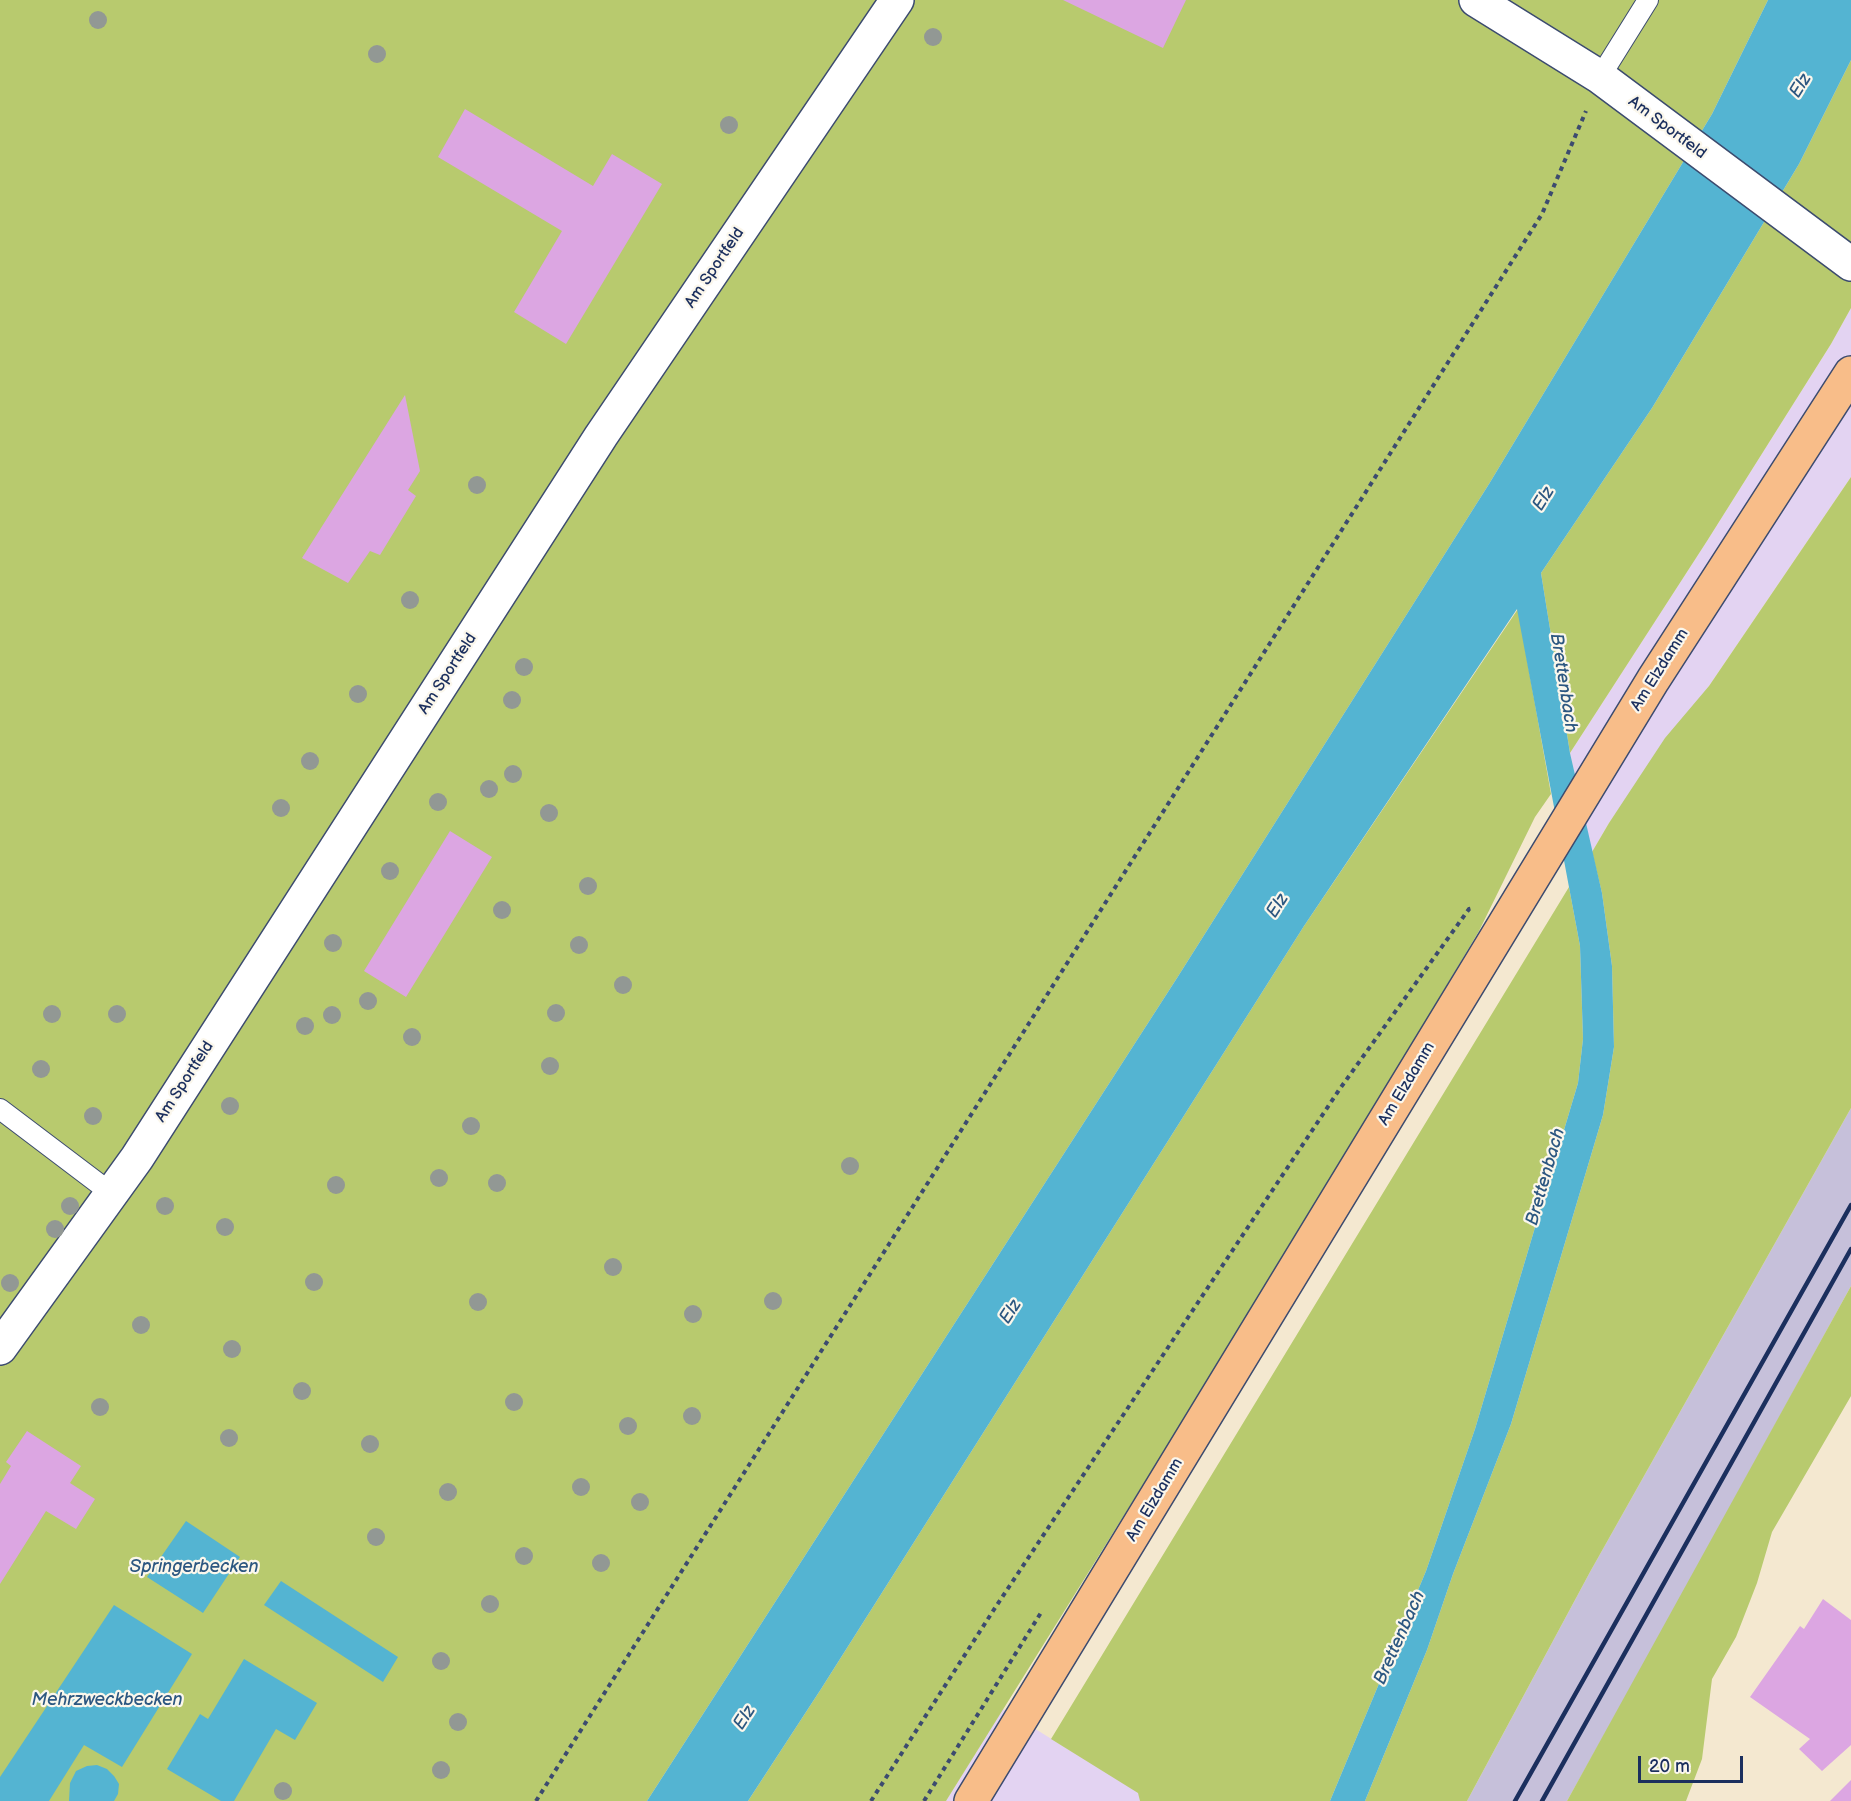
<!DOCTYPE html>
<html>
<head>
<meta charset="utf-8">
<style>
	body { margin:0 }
	#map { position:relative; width:1851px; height:1801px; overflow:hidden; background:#f4e8d0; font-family:"Balsamiq Sans",sans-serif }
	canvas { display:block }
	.scale { position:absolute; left:1638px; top:1756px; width:105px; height:27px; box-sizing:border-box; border:3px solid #1b2f5e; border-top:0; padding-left:8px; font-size:18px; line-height:21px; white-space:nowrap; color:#1b2f5e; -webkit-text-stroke:4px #fbf7ec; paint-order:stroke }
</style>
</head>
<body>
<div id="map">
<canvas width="1851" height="1801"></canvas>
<div class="scale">20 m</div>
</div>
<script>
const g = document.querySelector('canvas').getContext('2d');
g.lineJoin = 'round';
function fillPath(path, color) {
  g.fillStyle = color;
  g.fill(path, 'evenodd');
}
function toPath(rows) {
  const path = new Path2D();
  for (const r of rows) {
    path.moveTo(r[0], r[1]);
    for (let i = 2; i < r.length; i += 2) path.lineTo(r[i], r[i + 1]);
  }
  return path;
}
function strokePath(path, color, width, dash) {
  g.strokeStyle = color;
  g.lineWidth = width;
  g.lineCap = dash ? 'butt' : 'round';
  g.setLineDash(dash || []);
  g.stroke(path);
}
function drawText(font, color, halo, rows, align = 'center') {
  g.font = font + ' "Balsamiq Sans",sans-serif';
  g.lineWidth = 4.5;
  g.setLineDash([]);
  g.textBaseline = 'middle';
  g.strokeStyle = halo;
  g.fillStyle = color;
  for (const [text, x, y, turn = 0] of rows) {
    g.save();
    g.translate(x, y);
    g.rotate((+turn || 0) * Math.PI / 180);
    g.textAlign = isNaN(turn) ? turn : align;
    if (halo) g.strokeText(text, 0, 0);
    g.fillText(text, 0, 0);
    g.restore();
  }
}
fillPath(toPath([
	[1851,308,1851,477,1709,686,1609,823,1592,852,1570,753,1707,541,1831,344],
	[1003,1709,1139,1793,1140,1801,946,1801]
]), '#e3d3f2');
fillPath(toPath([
	[1851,1108,1851,1286,1649,1655,1567,1801,1467,1801,1590,1572]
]), '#c6c0da');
fillPath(toPath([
	[0,0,1768,0,1712,114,1489,484,1177,978,647,1801,0,1801],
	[1851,60,1851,308,1831,344,1707,541,1570,753,1541,573,1652,408,1799,164],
	[1851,477,1851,1108,1590,1572,1467,1801,1365,1801,1427,1650,1453,1574,1511,1424,1603,1115,1614,1047,1612,966,1602,893,1592,852,1609,823,1665,738,1709,686],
	[1518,609,1551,794,1535,817,1479,931,1293,1244,946,1801,748,1801,821,1689,1304,926],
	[1569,887,1580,946,1583,1039,1578,1083,1475,1429,1426,1571,1330,1801,1140,1801,1138,1793,1051,1739],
	[1851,1286,1851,1396,1772,1532,1757,1583,1736,1637,1712,1679,1702,1759,1686,1801,1567,1801]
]), '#b8ca6e');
fillPath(toPath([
	[1768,0,1851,0,1851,60,1799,164,1652,408,1541,573,1570,753,1602,893,1612,966,1614,1047,1603,1115,1511,1424,1453,1574,1427,1650,1365,1801,1330,1801,1426,1571,1475,1429,1578,1083,1583,1039,1580,946,1517,609,1304,926,821,1689,748,1801,647,1801,1177,978,1489,484,1712,114],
	[186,1521,240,1557,203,1613,147,1577],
	[281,1581,398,1657,383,1682,264,1605],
	[114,1605,192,1654,122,1767,84,1745,49,1801,0,1801,0,1777],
	[244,1659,317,1703,295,1740,276,1729,234,1801,221,1801,167,1769,200,1714,208,1719],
	[97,1765,107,1769,114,1776,119,1784,118,1794,114,1801,69,1801,70,1783,76,1771,87,1766]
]), '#54b4d2');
fillPath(toPath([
	[1063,0,1186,0,1163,48],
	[465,109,593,186,612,154,662,184,566,344,514,312,562,231,438,157],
	[405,395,420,471,408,490,416,496,380,555,370,551,348,583,302,558],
	[450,831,492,857,406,997,364,971],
	[27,1431,81,1466,70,1483,95,1499,76,1529,46,1511,0,1584,0,1484,11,1466,6,1462],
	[1823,1599,1851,1620,1851,1745,1822,1771,1799,1749,1810,1739,1750,1697,1800,1626,1804,1629],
	[1851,1780,1851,1801,1830,1801]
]), '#dca6e2');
const lane = toPath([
	[1600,77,1648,0],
	[0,1109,111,1193]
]);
const street = toPath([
	[1476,0,1600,77,1851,264],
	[0,1348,137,1158,601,436,897,0]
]);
const primary = toPath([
	[971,1801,1653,680,1851,373]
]);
strokePath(lane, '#3c4b6f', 22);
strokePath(street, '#3c4b6f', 36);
strokePath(primary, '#3c4b6f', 36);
strokePath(toPath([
	[536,1801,1542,214,1586,111],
	[871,1801,993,1611,1339,1090,1469,909,1473,908],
	[924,1801,1042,1611]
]), '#3c4b6f', 4, [4.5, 4.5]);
strokePath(lane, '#fff', 20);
strokePath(street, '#fff', 33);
strokePath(primary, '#f8bd89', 33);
strokePath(toPath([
	[1515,1801,1851,1205],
	[1542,1801,1851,1249]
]), '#1b2f5e', 4.5);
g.fillStyle = '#929894';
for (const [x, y] of [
	[98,20],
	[933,37],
	[377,54],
	[729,125],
	[477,485],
	[410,600],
	[524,667],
	[358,694],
	[512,700],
	[310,761],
	[513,774],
	[489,789],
	[438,802],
	[281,808],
	[549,813],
	[390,871],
	[588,886],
	[502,910],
	[333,943],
	[579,945],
	[623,985],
	[368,1001],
	[556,1013],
	[52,1014],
	[117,1014],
	[332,1015],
	[305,1026],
	[412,1037],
	[550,1066],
	[41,1069],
	[230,1106],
	[93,1116],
	[471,1126],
	[850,1166],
	[439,1178],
	[497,1183],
	[336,1185],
	[70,1206],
	[165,1206],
	[225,1227],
	[55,1229],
	[613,1267],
	[314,1282],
	[10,1283],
	[773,1301],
	[478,1302],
	[693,1314],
	[141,1325],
	[232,1349],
	[302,1391],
	[514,1402],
	[100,1407],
	[692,1416],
	[628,1426],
	[229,1438],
	[370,1444],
	[581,1487],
	[448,1492],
	[640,1502],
	[376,1537],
	[524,1556],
	[601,1563],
	[490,1604],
	[441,1661],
	[458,1722],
	[441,1770],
	[283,1791]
]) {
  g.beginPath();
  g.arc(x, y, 9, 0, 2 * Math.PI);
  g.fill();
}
drawText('16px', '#1b2f5e', '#fbf7ec', [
	["Am Sportfeld",1667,128,37],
	["Am Sportfeld",715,268,-56],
	["Am Elzdamm",1660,670,-58],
	["Am Sportfeld",448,674,-57],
	["Am Sportfeld",185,1082,-57],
	["Am Elzdamm",1407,1084,-59],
	["Am Elzdamm",1155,1500,-59]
]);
drawText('italic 18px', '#2c5781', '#fbf7ec', [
	["Elz",1801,86,-58],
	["Elz",1544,499,-58],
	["Brettenbach",1563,683,81],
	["Elz",1278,906,-57],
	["Brettenbach",1546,1177,-74],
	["Elz",1011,1312,-57],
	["Springerbecken",194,1567],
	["Brettenbach",1400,1638,-66],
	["Mehrzweckbecken",107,1700],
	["Elz",745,1718,-57]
]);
</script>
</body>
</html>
